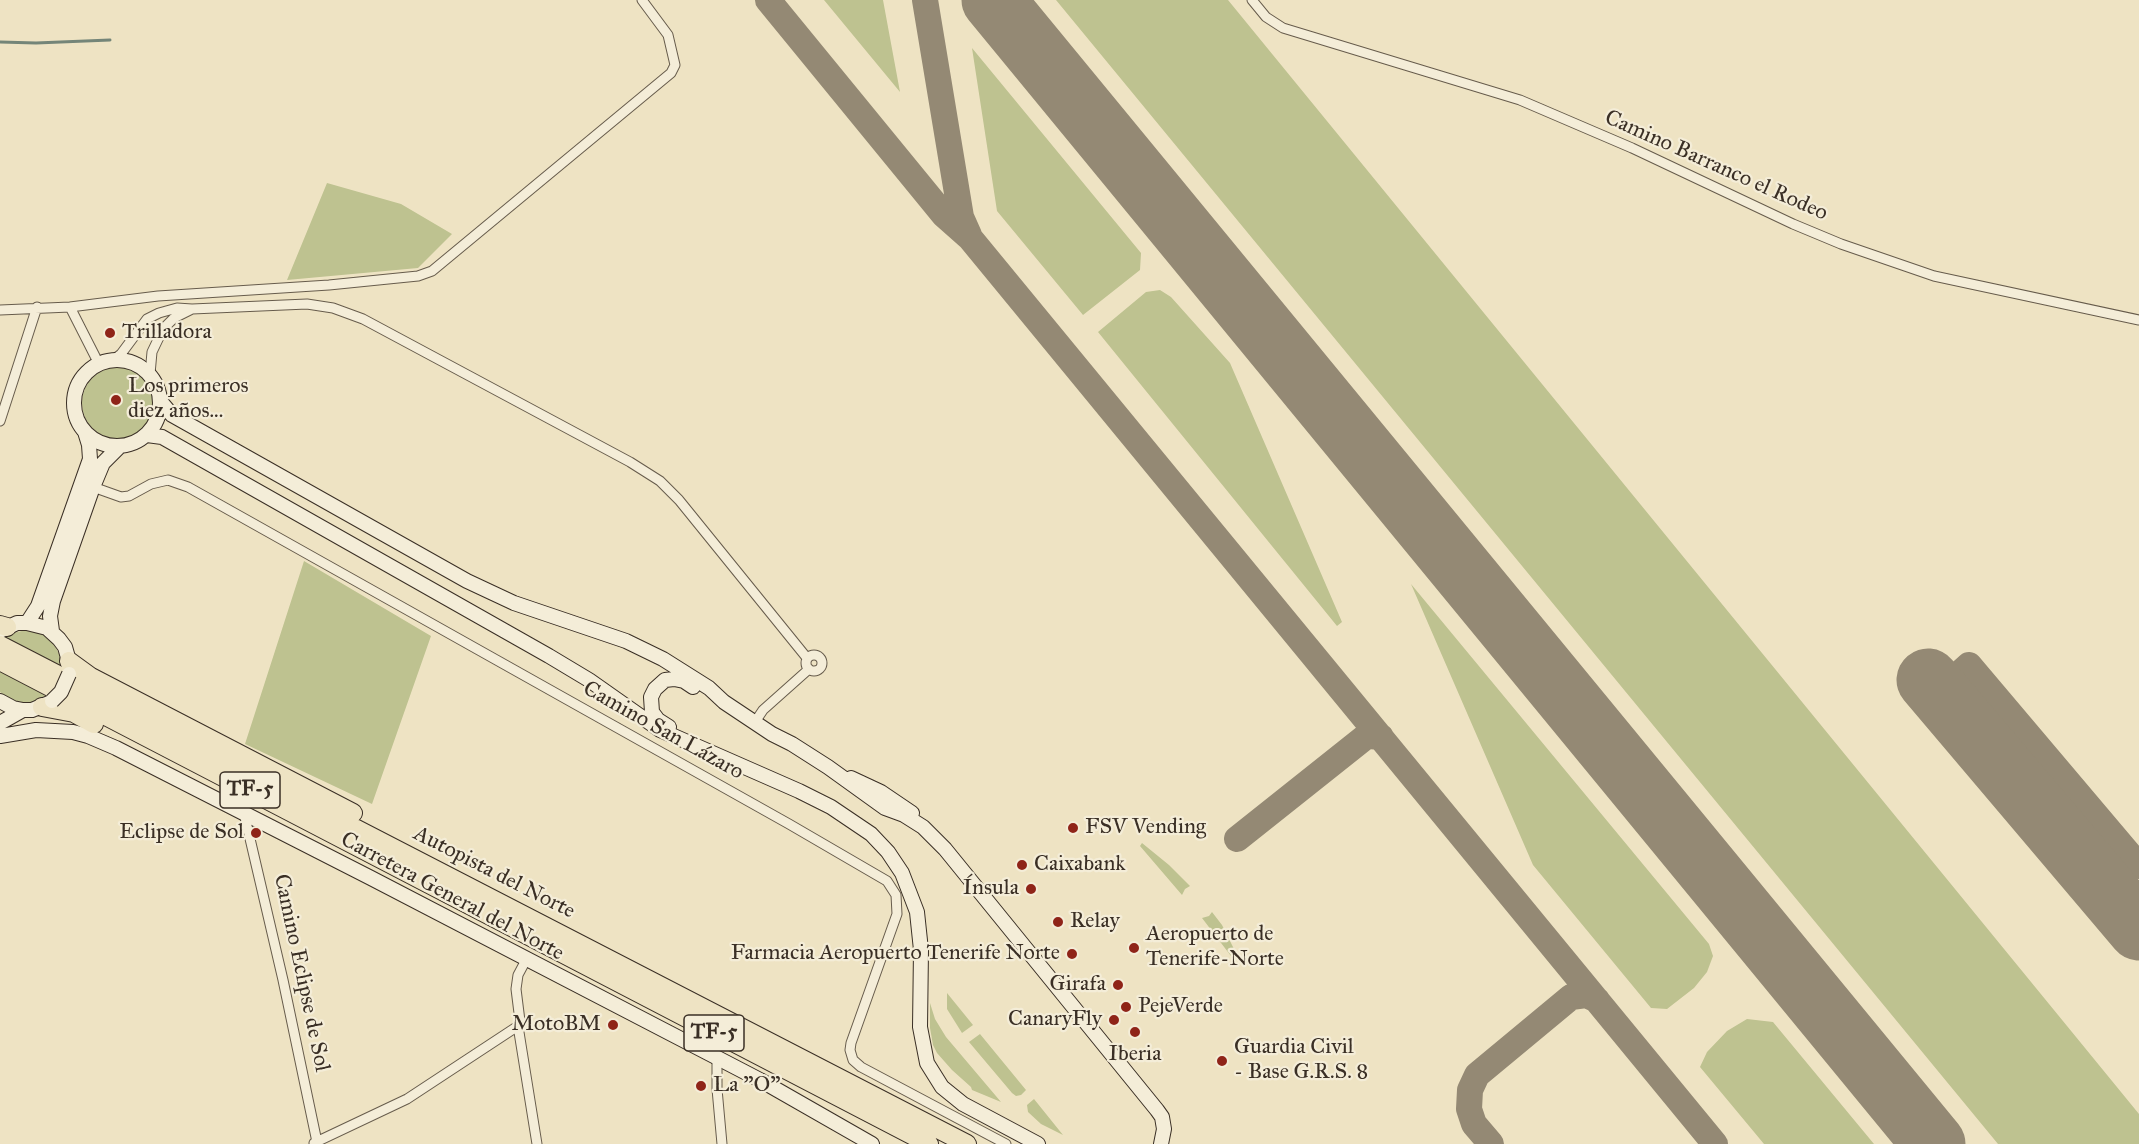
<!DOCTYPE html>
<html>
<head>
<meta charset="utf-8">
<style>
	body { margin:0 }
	canvas { display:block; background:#eee3c3 }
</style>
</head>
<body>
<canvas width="2139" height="1144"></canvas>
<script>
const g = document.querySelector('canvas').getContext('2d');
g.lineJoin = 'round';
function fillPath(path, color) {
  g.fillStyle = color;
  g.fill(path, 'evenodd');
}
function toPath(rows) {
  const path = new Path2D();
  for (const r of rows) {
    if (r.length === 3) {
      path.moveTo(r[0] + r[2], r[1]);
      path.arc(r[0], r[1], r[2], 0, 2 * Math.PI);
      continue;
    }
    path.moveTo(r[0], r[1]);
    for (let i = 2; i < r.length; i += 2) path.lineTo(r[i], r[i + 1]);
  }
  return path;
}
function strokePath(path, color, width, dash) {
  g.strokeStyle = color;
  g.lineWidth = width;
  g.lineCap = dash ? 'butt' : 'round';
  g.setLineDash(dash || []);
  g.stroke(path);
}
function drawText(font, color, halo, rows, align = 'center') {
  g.font = font + ' "IM FELL Great Primer",serif';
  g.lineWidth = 4.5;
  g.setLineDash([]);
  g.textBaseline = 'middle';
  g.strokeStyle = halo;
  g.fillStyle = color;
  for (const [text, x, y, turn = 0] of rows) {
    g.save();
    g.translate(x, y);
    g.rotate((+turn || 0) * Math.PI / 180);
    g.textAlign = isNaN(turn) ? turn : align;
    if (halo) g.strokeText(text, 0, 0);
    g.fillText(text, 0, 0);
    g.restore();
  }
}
fillPath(toPath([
	[824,0,883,0,900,92],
	[1056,0,1228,0,2139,1114,2139,1144,1998,1144],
	[972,48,1141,253,1140,270,1083,315,997,211],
	[327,183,401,204,452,234,418,268,287,280],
	[1160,290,1171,297,1230,363,1342,622,1337,626,1098,332,1146,292],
	[118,403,36],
	[304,561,431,636,372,804,245,744],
	[1411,584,1709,944,1713,956,1707,972,1694,988,1667,1009,1651,1008,1533,865],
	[26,630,43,634,52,641,62,659,62,669,3,638,9,634],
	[0,669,49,694,33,702,21,702,11,700,0,692],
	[1142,843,1169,865,1190,886,1185,889,1182,895,1140,846],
	[1212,912,1222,925,1237,955,1234,960,1202,918,1209,916],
	[947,993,973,1025,962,1033,947,1009],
	[930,1003,935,1019,946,1037,1001,1102,972,1090,971,1087,952,1070,937,1053,933,1045,930,1028],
	[1747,1019,1773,1022,1874,1144,1764,1144,1700,1067,1707,1052,1727,1031],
	[980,1034,1026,1090,1021,1095,1016,1096,1012,1093,969,1042],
	[1034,1099,1063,1135,1041,1124,1028,1112,1027,1105]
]), '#bec290');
strokePath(toPath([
	[0,42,36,43,110,40]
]), '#748578', 3);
strokePath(toPath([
	[768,0,944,215,970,238,1715,1144],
	[925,0,961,217,969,235],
	[1943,673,2139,905],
	[1950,682,1969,665,2139,866],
	[1237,839,1364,738,1369,736,1381,737],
	[1873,1071,1913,1144],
	[1491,1144,1474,1124,1469,1109,1470,1090,1477,1075,1571,997,1586,995,1597,1000]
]), '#948974', 26);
strokePath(toPath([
	[993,0,1934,1144],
	[1928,680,2139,929]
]), '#948974', 63);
const minor = toPath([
	[1252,0,1266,17,1283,28,1520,100,1632,148,1793,224,1841,244,1934,276,2139,320],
	[70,307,99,364],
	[0,310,70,307,158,296,329,285,418,276,432,271,671,73,675,65,668,35,642,0],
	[113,360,121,354,147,319,159,313,177,308,192,309,307,304,333,308,363,319,630,462,660,481,679,500,807,658],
	[150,374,152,352,163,329,174,318,192,309],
	[0,421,37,307],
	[93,487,121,497,129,496,151,484,168,480,188,487,789,824,887,881,896,895,897,914,851,1043,850,1050,853,1060,861,1067,1006,1144],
	[814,663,8],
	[755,722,763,710,809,669],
	[244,813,283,980,317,1142],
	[518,1026,537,1144],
	[717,1058,717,1089,722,1144],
	[314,1143,407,1099,518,1026,520,1021,516,989,518,975,526,960]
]);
const secondary = toPath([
	[117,403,43],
	[161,402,172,415,467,581,514,603,626,641,663,659,709,688,724,702,772,734,792,744,828,767,885,808,904,815,923,827,945,849,1157,1110,1162,1117,1164,1129,1161,1144],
	[147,435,162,437,549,656,589,680,660,730,799,791,831,807,871,834,888,852,902,873,917,912,921,950,920,1027,927,1063,942,1087,963,1104,1038,1144],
	[27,623,38,606,90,459,89,445,85,432],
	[0,631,17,623,27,623,47,628,59,639,65,647,69,661,69,671],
	[52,631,50,616,53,601,93,487,103,463,119,447],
	[0,701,13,708,23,710,32,710,49,703],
	[0,723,23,710],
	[669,727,658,720,652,712,651,697,655,689,665,680,674,679,684,681,693,687],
	[0,736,36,730,73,732,88,736,116,748,371,878,760,1080,872,1144],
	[851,778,881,792,912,813]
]);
const motorway = toPath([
	[0,625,7,627],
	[0,645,967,1144],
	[0,661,929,1144],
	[69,661,91,677,353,813],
	[42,707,74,713,94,724]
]);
strokePath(minor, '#675c4c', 11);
strokePath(secondary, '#3a2f25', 16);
strokePath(motorway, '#3a2f25', 20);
strokePath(minor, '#f4edd8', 9);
strokePath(secondary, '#f4edd8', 14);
strokePath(motorway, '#eee3c3', 18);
const secondaryBridge = toPath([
	[52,701,61,692,69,674]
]);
strokePath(secondaryBridge, '#3a2f25', 16, []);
strokePath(secondaryBridge, '#f4edd8', 14);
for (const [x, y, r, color] of [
	[110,333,6,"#8f2418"],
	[116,400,6,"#8f2418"],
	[1073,828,6,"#8f2418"],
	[256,833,6,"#8f2418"],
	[1022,865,6,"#8f2418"],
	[1031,889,6,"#8f2418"],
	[1058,922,6,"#8f2418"],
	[1134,948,6,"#8f2418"],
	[1072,954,6,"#8f2418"],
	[1118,985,6,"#8f2418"],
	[1126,1007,6,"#8f2418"],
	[1114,1020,6,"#8f2418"],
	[613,1025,6,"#8f2418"],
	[1135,1032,6,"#8f2418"],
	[1222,1061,6,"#8f2418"],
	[701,1086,6,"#8f2418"]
]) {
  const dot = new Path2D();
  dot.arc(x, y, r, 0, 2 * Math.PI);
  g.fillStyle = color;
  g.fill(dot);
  strokePath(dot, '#f4edd8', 2);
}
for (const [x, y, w] of [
	[250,790,60],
	[714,1033,60]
]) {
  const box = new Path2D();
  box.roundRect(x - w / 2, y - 18, w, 36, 4.5);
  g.fillStyle = '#f4edd8';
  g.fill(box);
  strokePath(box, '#3a2f25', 1.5);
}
drawText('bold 21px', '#3a2f25', null, [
	["TF-5",250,790],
	["TF-5",714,1033]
]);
drawText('22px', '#3a2f25', '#f4edd8', [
	["Camino Barranco el Rodeo",1716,166,24],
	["Camino San Lázaro",663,731,29],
	["Autopista del Norte",494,873,27],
	["Carretera General del Norte",452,897,28],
	["Camino Eclipse de Sol",301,973,78]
]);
drawText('22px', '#3a2f25', '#f4edd8', [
	["Trilladora",122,333],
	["Los primeros",128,387],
	["diez años...",128,412],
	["FSV Vending",1085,828],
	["Eclipse de Sol",244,833,"right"],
	["Caixabank",1034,865],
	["Ínsula",1019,889,"right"],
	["Relay",1070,922],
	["Aeropuerto de",1146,935],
	["Tenerife-Norte",1146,960],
	["Farmacia Aeropuerto Tenerife Norte",1060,954,"right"],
	["Girafa",1106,985,"right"],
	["PejeVerde",1138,1007],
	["CanaryFly",1102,1020,"right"],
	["MotoBM",601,1025,"right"],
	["Guardia Civil",1234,1048],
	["- Base G.R.S. 8",1234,1073],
	["Iberia",1135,1055,"center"],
	["La \"O\"",713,1086]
], 'left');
</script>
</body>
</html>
